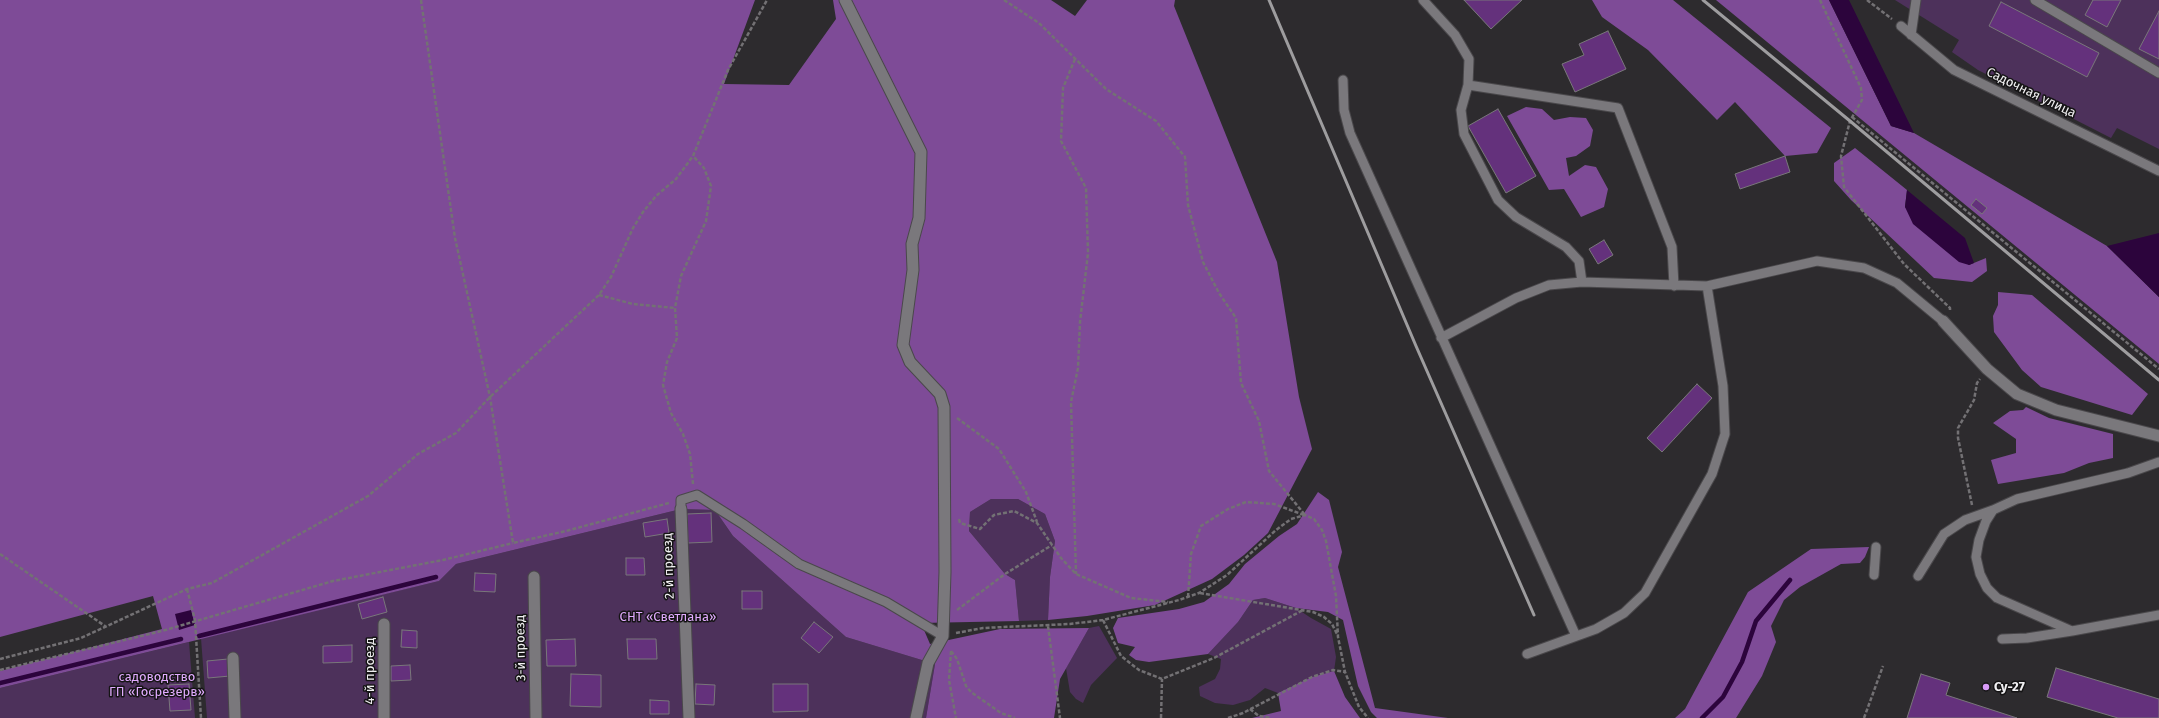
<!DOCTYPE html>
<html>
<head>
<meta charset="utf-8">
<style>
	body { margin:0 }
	canvas { display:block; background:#2d2b2e }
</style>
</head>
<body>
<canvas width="2159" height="718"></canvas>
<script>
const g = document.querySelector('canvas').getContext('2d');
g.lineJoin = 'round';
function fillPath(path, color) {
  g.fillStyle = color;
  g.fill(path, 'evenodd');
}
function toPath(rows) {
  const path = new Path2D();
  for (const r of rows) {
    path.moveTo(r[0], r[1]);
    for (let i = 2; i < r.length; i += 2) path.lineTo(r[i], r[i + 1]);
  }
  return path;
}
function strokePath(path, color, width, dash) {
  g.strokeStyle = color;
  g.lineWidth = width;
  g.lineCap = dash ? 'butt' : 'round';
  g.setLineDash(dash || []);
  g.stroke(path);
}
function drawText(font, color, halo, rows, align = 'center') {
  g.font = font + ' "Fira Sans",sans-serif';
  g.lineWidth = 3;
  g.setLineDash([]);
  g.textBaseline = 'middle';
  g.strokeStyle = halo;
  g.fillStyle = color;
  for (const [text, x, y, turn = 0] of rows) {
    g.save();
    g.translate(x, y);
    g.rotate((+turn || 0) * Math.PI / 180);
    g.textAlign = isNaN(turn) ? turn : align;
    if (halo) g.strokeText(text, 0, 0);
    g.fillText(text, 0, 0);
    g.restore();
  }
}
fillPath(toPath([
	[1895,0,2159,0,2159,149,2117,128,2111,138,1978,70,1952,52,1959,40],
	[991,499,1018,499,1045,514,1055,541,1050,577,1048,620,1019,621,1015,580,1005,574,969,531,970,512],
	[681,509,715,510,733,536,846,637,935,664,926,718,207,718,201,638,439,581,456,564],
	[1265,598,1296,608,1311,618,1331,629,1336,657,1334,671,1312,677,1278,693,1265,688,1250,700,1233,705,1215,703,1200,696,1199,687,1215,679,1220,669,1221,659,1208,654,1238,622,1253,600],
	[1099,626,1117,658,1091,685,1083,703,1076,699,1070,692,1066,668,1089,628],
	[189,642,195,718,0,718,0,688]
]), '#4d315b');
fillPath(toPath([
	[0,0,755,0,724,84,789,85,836,19,833,0,1051,0,1075,16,1087,0,1175,0,1174,6,1277,262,1299,397,1312,449,1268,533,1244,555,1212,579,1155,605,1087,616,1048,620,1050,577,1055,541,1045,514,1018,499,991,499,970,512,969,531,1005,574,1015,580,1019,621,921,623,930,644,1000,629,1089,628,1060,679,1054,718,926,718,935,664,846,637,733,536,715,510,681,509,456,564,439,581,0,688,0,671,162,629,153,596,0,637],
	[1592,0,1673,0,1831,128,1817,153,1785,156,1735,102,1717,120,1648,50,1602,17],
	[1716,0,1829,0,1891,126,1914,133,2107,246,2159,297,2159,364],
	[1526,107,1542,109,1554,120,1570,117,1586,118,1593,130,1590,146,1576,156,1566,158,1569,176,1585,165,1596,167,1608,189,1604,207,1581,217,1564,189,1549,190,1507,116],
	[1855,148,1907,190,1905,207,1969,265,1986,258,1987,271,1972,282,1934,278,1851,200,1834,181,1834,163],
	[1998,292,2032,295,2148,394,2132,415,2041,387,2022,370,1994,332,1993,316,1998,305],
	[2026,407,2049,418,2113,434,2113,458,2089,463,2064,473,1998,484,1991,460,2016,453,2016,439,1993,423,2010,411,2023,410],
	[1318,492,1329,500,1342,552,1338,567,1375,708,1448,718,1377,718,1371,712,1358,686,1343,620,1328,612,1296,608,1265,598,1253,600,1238,622,1208,654,1149,662,1136,660,1129,655,1135,647,1118,643,1113,628,1118,618,1179,609,1204,602,1229,584,1245,564,1279,536,1297,524],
	[1869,547,1865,557,1860,563,1841,564,1800,587,1784,600,1771,626,1776,642,1762,676,1736,718,1675,718,1685,709,1748,592,1811,549],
	[1334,671,1345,697,1360,718,1252,718,1281,711,1278,693,1312,677]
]), '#7e4b97');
fillPath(toPath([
	[1829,0,1849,0,1914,133,1891,126],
	[1907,190,1965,238,1974,263,1969,265,1959,262,1913,224,1905,207],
	[2159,233,2159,297,2107,246],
	[191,610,195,625,179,630,175,614]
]), '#2c043c');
strokePath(toPath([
	[199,636,436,577],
	[0,683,181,639],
	[1702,718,1723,697,1742,662,1756,621,1790,580]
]), '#2c043c', 4.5);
const building = toPath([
	[1464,0,1522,0,1491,29,1464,0],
	[2093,0,2121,0,2107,27,2085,15,2093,0],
	[2001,2,2099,53,2087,77,1989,26,2001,2],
	[2159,11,2159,59,2139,49,2159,11],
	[1608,31,1626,69,1575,92,1562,64,1584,55,1579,44,1608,31],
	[1498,109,1536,176,1506,193,1468,126,1498,109],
	[1785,156,1790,172,1740,189,1735,174,1785,156],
	[1976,199,1987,208,1982,214,1971,205,1976,199],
	[1604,240,1613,255,1598,264,1589,249,1604,240],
	[1697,384,1712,398,1662,452,1647,438,1697,384],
	[711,513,712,542,688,543,687,514,711,513],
	[667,519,669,533,645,537,643,523,667,519],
	[626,558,644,558,645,575,626,575,626,558],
	[475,573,496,574,495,592,474,591,475,573],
	[742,591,762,591,762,609,742,609,742,591],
	[383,597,387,612,362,619,358,604,383,597],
	[814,622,833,637,819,653,801,638,814,622],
	[402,630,417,631,417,648,401,647,402,630],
	[575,639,576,666,547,666,546,640,575,639],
	[627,639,656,639,657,659,628,659,627,639],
	[352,645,352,662,323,663,323,646,352,645],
	[228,659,230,676,208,678,207,661,228,659],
	[410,665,411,680,391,681,391,666,410,665],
	[2056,668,2159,699,2159,718,2118,718,2047,697,2056,668],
	[571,674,601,675,601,707,570,706,571,674],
	[1921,674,1950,683,1946,695,2017,718,1907,718,1921,674],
	[189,684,191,710,170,711,168,685,189,684],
	[696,684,715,685,714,705,695,704,696,684],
	[773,684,808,684,808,711,773,712,773,684],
	[650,700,669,701,669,714,650,714,650,700]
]);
fillPath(building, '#64317c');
strokePath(building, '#79777a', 1);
const service = toPath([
	[1423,0,1455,35,1469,59,1468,85,1461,110,1464,134,1498,200,1516,217,1566,247,1579,261,1582,282],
	[2035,0,2159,73],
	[1901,26,1954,70,2159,171],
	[1911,35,1916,0],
	[1343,80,1344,110,1350,133,1576,636],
	[1468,85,1618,108,1672,247,1674,286],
	[1441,338,1516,298,1549,285,1582,282,1707,286,1817,261,1864,268,1897,283,1943,321],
	[681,509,681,500,697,495,743,524,799,564,886,602,943,636],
	[1874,575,1876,547],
	[1918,576,1944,534,1965,520,1993,510],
	[2072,631,1997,598,1987,588,1980,574,1976,557,1979,540,1986,521,1993,510,2017,499,2128,473,2159,462],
	[2002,639,2027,638,2072,631,2159,615],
	[1527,654,1596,629,1624,613,1645,593,1712,474,1725,434,1723,386,1707,286]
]);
const minor = toPath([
	[845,0,921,152,919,218,912,244,913,270,903,345,910,362,940,394,944,407,945,572,943,636,928,663,916,718],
	[1943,321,1987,369,2017,394,2056,410,2159,436],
	[681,509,689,718],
	[534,577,536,718],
	[233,658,235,718],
	[384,718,384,624]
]);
strokePath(service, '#4a484b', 11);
strokePath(minor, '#4a484b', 13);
strokePath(toPath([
	[421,0,455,238,490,397,513,543,566,531,669,503],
	[1004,0,1039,23,1106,89,1156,121,1185,157,1188,205,1203,262,1219,293,1236,318,1241,383,1259,421,1269,471,1305,515],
	[1820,0,1861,88,1862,100,1850,121,1841,156,1844,187,1904,264,1950,308,1950,310],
	[1867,0,1892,19],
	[1075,59,1063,88,1061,141,1086,188,1088,253,1080,322,1078,368,1071,402,1076,574],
	[1852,117,2159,369],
	[599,295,633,304,675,308],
	[957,418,999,449,1026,492,1037,522],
	[693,484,690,454,683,434,671,413,663,385,667,362,677,338,675,308,681,276,706,221,711,186,704,168,693,156],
	[1972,505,1958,438,1958,428,1974,400,1977,383,1980,379],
	[959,519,960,523,980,529,994,515,1014,511,1037,523,1061,558,1076,574,1131,598,1168,602],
	[0,554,105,626],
	[187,589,195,620,201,718],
	[1200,593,1313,612,1324,617,1332,624,1338,636],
	[1188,597,1191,554,1201,526,1228,509,1246,502,1274,504,1304,515],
	[957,610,1005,574,1052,545],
	[1103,620,1121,656,1139,670,1162,679,1214,658,1303,610],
	[1048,626,1060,718],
	[956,633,983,628,1070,624,1103,620,1179,600,1199,593,1227,575,1276,530,1291,519,1305,515,1314,519,1322,530,1326,541,1336,596,1338,637,1345,672,1359,707,1368,718],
	[951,651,949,680,956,718],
	[951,651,957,659,966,686,971,692,1001,713,1015,718],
	[0,659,81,638,187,589,212,583,368,496,418,454,456,433,490,397,599,295,611,277,633,228,643,212,656,196,676,179,693,156,728,70,767,0],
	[0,670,162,631,333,581,443,560,513,543],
	[1250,709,1259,716,1271,718],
	[1161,718,1162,679],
	[1228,718,1243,713,1312,677,1333,670,1345,672],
	[1864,718,1883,666]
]), '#737174', 2.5, [4, 2]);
strokePath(service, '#7a787c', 9);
strokePath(minor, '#7a787c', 11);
strokePath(toPath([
	[1269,0,1416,346,1534,615],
	[1703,0,1850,121,2159,380]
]), '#9e9d9f', 3);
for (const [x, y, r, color] of [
	[1986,687,4,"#d89af8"]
]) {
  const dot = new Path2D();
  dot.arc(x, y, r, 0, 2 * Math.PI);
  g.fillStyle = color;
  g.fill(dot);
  strokePath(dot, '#151415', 1.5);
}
drawText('13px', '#f1f0f2', '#151415', [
	["Садочная улица",2031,93,26],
	["2-й проезд",669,566,-92],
	["3-й проезд",521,648,-91],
	["4-й проезд",370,671,-90]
]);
drawText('13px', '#e1abfe', '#151415', [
	["СНТ «Светлана»",668,617],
	["садоводство",157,677],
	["ГП «Госрезерв»",157,692]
]);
drawText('bold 13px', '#f1f0f2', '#151415', [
	["Су-27",1994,687]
], 'left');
</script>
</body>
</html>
